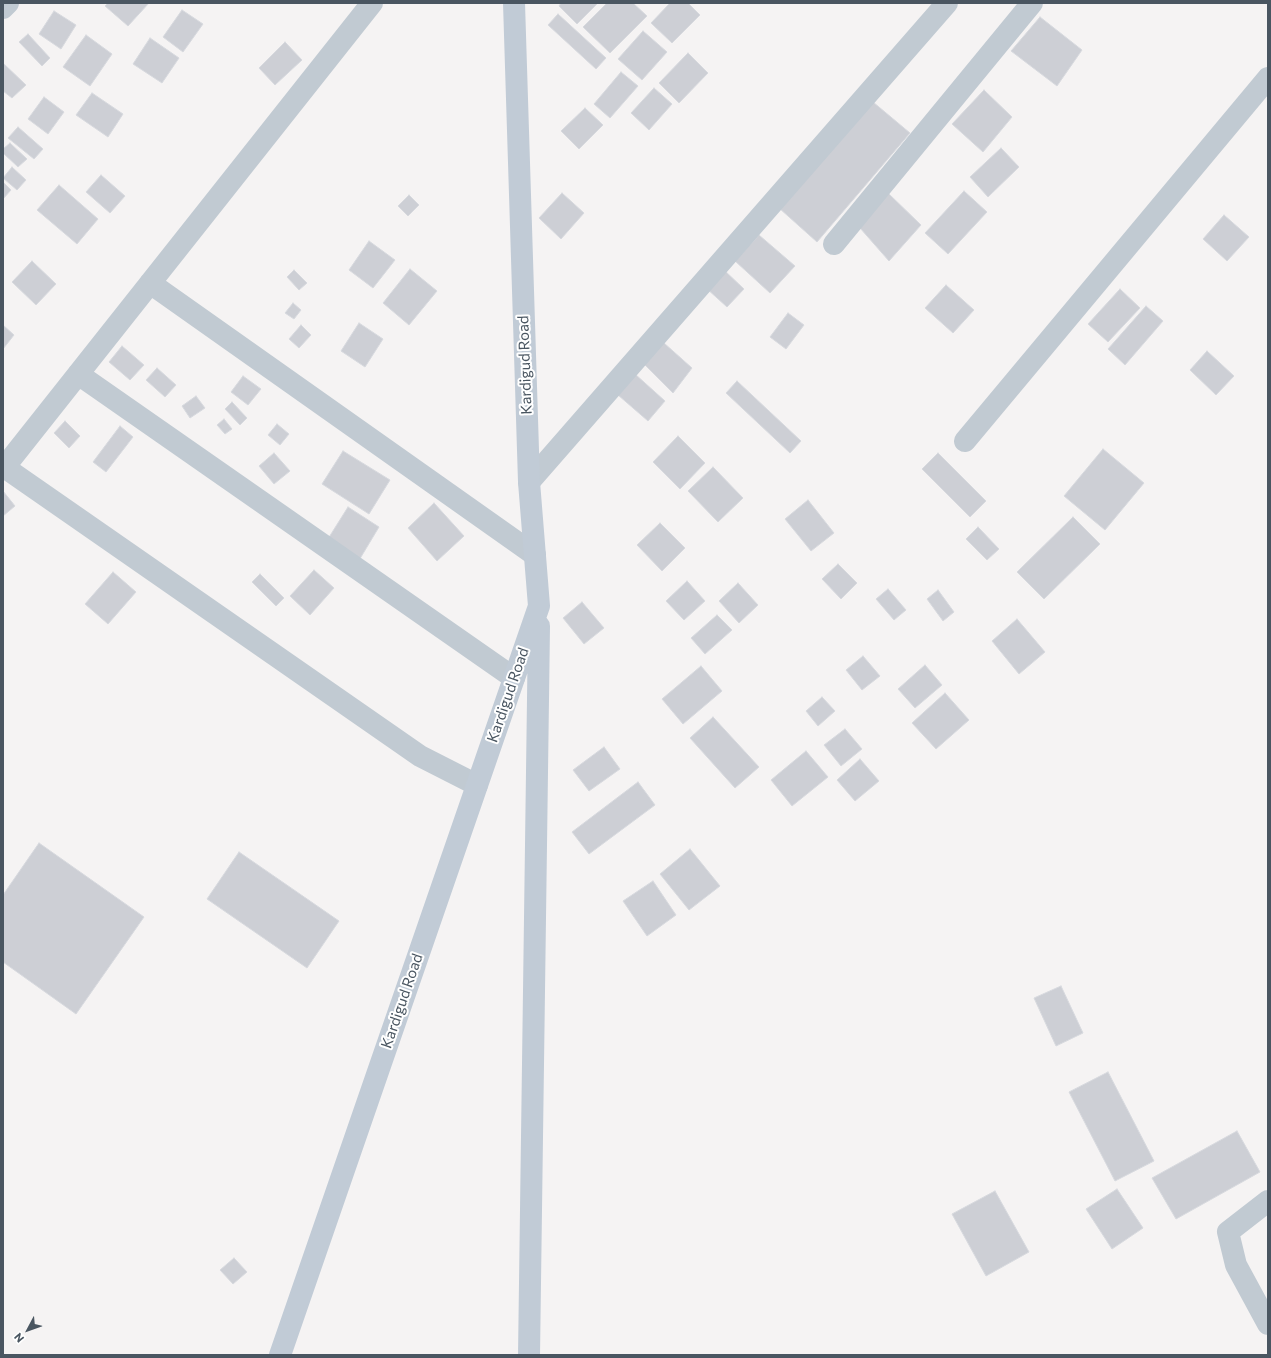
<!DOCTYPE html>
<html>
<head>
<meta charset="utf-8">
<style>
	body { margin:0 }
	#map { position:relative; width:1271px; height:1358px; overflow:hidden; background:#f5f3f3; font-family:Commissioner,sans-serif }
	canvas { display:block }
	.frame { position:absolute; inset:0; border:4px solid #4a5661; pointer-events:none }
	.north { position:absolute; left:8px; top:1310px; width:40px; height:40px; -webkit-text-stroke:3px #fff; paint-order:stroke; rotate:229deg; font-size:11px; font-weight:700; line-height:16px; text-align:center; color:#4a5661 }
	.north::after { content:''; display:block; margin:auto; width:14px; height:18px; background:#4a5661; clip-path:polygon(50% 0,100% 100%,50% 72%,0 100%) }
</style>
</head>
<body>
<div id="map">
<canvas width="1271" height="1358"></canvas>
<div class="frame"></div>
<div class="north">N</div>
</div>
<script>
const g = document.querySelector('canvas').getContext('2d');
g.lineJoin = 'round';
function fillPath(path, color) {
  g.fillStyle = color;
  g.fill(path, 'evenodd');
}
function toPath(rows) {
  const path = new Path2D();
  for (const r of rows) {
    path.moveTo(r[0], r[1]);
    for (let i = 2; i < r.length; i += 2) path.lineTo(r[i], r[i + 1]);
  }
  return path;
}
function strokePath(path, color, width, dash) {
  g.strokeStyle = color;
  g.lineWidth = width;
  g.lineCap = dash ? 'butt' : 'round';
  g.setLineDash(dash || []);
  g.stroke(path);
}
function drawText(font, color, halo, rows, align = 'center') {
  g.font = font + ' Commissioner,sans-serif';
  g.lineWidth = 4;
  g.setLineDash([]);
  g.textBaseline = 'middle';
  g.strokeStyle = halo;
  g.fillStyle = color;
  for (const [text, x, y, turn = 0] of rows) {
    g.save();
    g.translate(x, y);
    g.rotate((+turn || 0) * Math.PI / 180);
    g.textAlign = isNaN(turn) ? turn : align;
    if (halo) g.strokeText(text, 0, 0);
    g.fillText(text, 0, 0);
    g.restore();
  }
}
const building = toPath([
	[108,3,149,3,128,26,105,6,108,3],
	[561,3,598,3,577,24,559,6,561,3],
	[607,3,633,3,647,16,610,53,583,27,607,3],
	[670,3,688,3,700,15,672,43,651,23,670,3],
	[182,10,203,24,183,52,163,37,182,10],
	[54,11,76,25,61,49,39,34,54,11],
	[558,14,606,58,596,69,548,25,558,14],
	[1040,17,1082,50,1057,86,1011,51,1040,17],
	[643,31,667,52,642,80,618,59,643,31],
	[28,34,50,58,42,66,19,42,28,34],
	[86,35,112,54,90,86,63,67,86,35],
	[150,38,179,58,162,83,133,64,150,38],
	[285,42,302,60,275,85,259,68,285,42],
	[688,53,708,73,679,103,659,83,688,53],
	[3,63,26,85,12,98,3,91,3,63],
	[621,72,638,86,610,118,594,104,621,72],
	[654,88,672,104,649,130,631,113,654,88],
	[984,90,1012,117,983,152,952,124,984,90],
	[92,93,123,114,108,137,76,115,92,93],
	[44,97,64,112,48,134,28,119,44,97],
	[873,102,910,133,817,242,779,208,873,102],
	[585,108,603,125,579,149,561,131,585,108],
	[18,127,43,149,34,159,8,138,18,127],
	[10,143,27,159,18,167,3,153,3,149,10,143],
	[1001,148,1019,167,988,197,970,177,1001,148],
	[12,167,26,180,17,190,3,178,12,167],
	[101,175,125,196,110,213,86,192,101,175],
	[3,182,11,190,3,199,3,182],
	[59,185,98,219,77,244,37,210,59,185],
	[964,191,987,212,948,254,925,233,964,191],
	[562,193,584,213,561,239,539,218,562,193],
	[888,193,921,225,889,261,860,228,888,193],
	[409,195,419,205,408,216,398,206,409,195],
	[1224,215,1249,237,1227,261,1203,239,1224,215],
	[759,235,795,266,770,293,735,261,759,235],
	[369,241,395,260,373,288,349,270,369,241],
	[32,261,56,284,36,305,12,282,32,261],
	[410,269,437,291,409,325,383,303,410,269],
	[723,269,744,289,727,307,706,288,723,269],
	[294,270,307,283,299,290,287,277,294,270],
	[946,285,974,310,953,333,925,308,946,285],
	[1120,289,1140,308,1108,342,1088,324,1120,289],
	[293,303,301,310,294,319,285,313,293,303],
	[1146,306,1163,321,1125,365,1108,349,1146,306],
	[788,313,804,325,786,349,770,337,788,313],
	[359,323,383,339,365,367,341,351,359,323],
	[3,325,14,335,3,349,3,325],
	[301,325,311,335,299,348,289,339,301,325],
	[664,343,692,368,673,393,644,364,664,343],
	[122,346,144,365,130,380,109,362,122,346],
	[1207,351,1234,376,1216,395,1190,370,1207,351],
	[157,368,176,385,165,397,146,380,157,368],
	[635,374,665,401,648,421,618,395,635,374],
	[243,376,261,389,248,405,231,392,243,376],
	[737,381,801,441,790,453,726,393,737,381],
	[196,396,205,408,190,418,182,406,196,396],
	[232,402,247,418,240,425,225,409,232,402],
	[224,419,232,429,225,434,217,425,224,419],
	[65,421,80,436,69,448,54,433,65,421],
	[277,424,289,434,280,445,268,435,277,424],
	[120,426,133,437,106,472,93,462,120,426],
	[678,436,705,463,680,489,653,462,678,436],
	[1103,449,1144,483,1105,530,1064,496,1103,449],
	[343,451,390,480,369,514,322,484,343,451],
	[274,453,290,471,274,484,259,466,274,453],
	[938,453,986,501,970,517,922,469,938,453],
	[713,467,743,498,718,522,688,491,713,467],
	[3,491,15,506,3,516,3,491],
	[808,500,834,533,811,551,785,519,808,500],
	[434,503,464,536,437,561,408,528,434,503],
	[348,507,379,527,358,562,326,542,348,507],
	[1073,517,1100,544,1044,599,1017,572,1073,517],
	[660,523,685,548,662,571,637,545,660,523],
	[978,527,999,549,987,560,966,539,978,527],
	[838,564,857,583,841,599,822,579,838,564],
	[314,570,334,588,310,615,290,596,314,570],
	[113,572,136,592,108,624,85,604,113,572],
	[260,574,284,598,276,606,252,582,260,574],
	[687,581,705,601,684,620,666,601,687,581],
	[738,583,758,605,739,623,719,601,738,583],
	[888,589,906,610,894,620,876,599,888,589],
	[938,590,954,612,943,621,927,599,938,590],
	[582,602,604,628,584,644,563,618,582,602],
	[717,615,732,630,705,654,691,638,717,615],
	[1017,619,1045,652,1019,674,992,641,1017,619],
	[863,656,880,676,862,690,846,670,863,656],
	[925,665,942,685,915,708,898,689,925,665],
	[701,666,722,691,683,724,662,699,701,666],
	[945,693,969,720,936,749,912,723,945,693],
	[822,697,835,711,818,726,806,711,822,697],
	[713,717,759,767,735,788,690,738,713,717],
	[845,729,862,749,841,766,824,745,845,729],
	[604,747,620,769,589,791,573,770,604,747],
	[806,751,828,777,792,806,771,780,806,751],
	[860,759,879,781,855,801,837,780,860,759],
	[638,782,655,805,589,854,572,832,638,782],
	[39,843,144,917,76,1014,3,962,3,895,39,843],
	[690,849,720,886,689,910,660,874,690,849],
	[239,852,339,921,307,968,207,899,239,852],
	[653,881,676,915,647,936,623,901,653,881],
	[1061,986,1083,1033,1056,1046,1034,998,1061,986],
	[1108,1072,1154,1161,1115,1181,1069,1092,1108,1072],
	[1237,1131,1260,1172,1176,1219,1152,1178,1237,1131],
	[1117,1189,1143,1228,1112,1249,1086,1209,1117,1189],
	[995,1191,1029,1252,986,1276,952,1214,995,1191],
	[234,1258,247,1272,233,1284,220,1270,234,1258]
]);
fillPath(building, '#cdcfd5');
strokePath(building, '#d7d9de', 1);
strokePath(toPath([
	[3,8,8,3],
	[834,244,1032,3],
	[150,283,535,555],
	[78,374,514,678],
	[965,441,1268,78],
	[4,467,420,756,477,785],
	[3,469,372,3],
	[529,482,947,3],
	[1268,1201,1228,1232,1236,1265,1268,1324]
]), '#c1cad2', 22);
strokePath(toPath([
	[280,1355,539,606,529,482,514,3],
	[529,1355,539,626]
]), '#c1cbd6', 22);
drawText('15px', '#4a5661', '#fff', [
	["Kardigud Road",525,365,-92],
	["Kardigud Road",508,695,-71],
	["Kardigud Road",402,1001,-71]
]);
</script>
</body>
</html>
